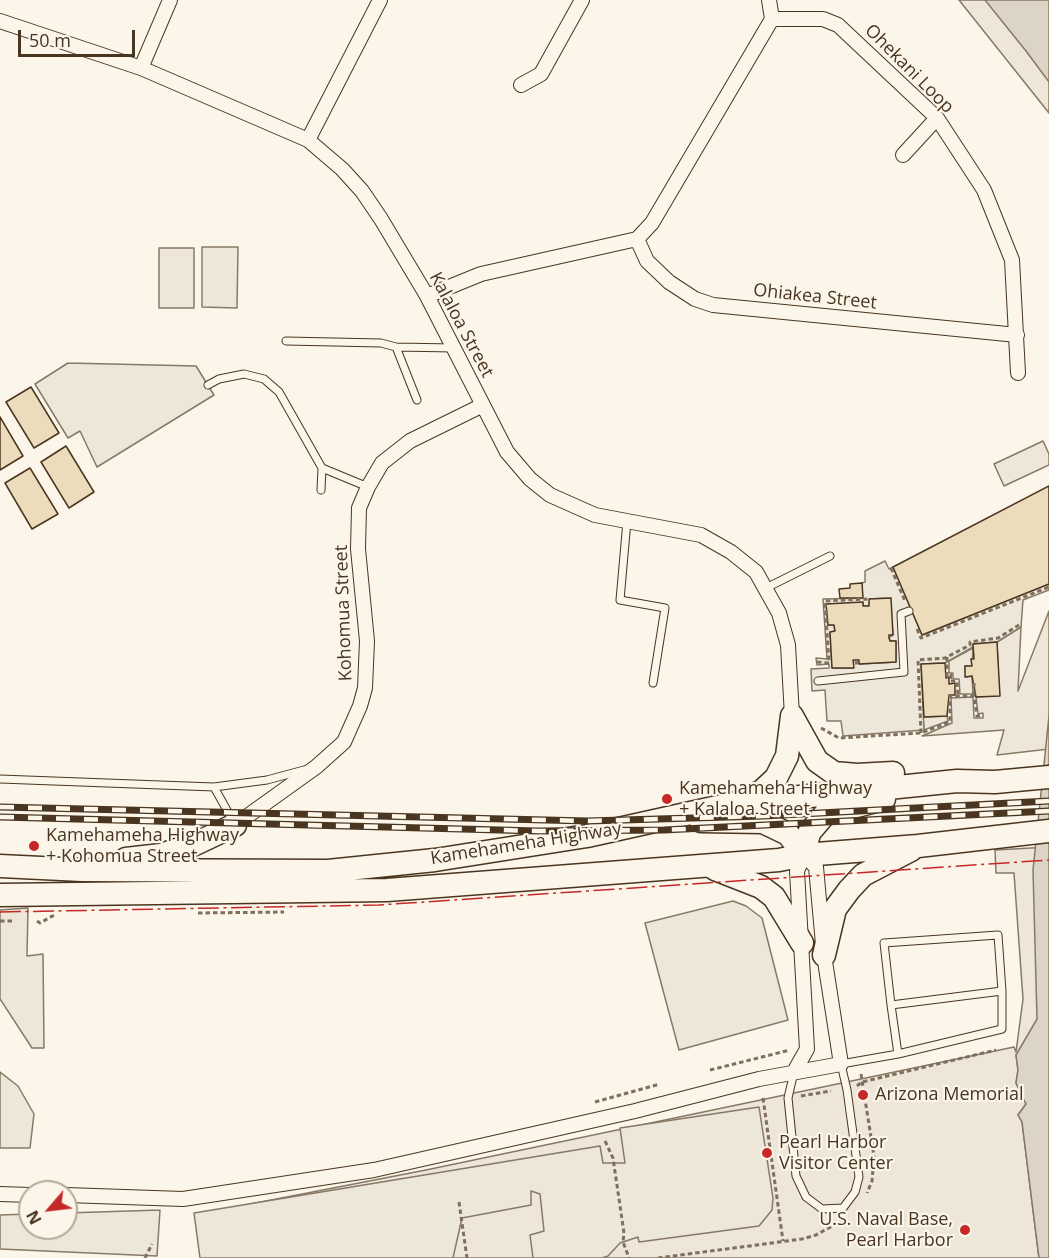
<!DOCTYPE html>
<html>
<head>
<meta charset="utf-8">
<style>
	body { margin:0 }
	#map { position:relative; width:1049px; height:1258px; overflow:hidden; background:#fbf6e9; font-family:"Open Sans",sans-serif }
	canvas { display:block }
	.north { position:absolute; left:18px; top:1180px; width:60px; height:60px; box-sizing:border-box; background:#fbf6e9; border:2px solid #b4a999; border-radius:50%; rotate:242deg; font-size:16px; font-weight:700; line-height:24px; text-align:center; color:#4a3520 }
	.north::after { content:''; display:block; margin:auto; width:21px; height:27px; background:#c62828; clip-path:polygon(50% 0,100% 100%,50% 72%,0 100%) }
	.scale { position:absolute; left:18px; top:30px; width:117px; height:27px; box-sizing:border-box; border:3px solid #4a3520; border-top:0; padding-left:8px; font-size:18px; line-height:21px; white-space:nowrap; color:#4a3520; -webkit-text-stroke:4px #fbf6e9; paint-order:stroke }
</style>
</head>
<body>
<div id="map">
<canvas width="1049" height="1258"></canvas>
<div class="north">N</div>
<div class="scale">50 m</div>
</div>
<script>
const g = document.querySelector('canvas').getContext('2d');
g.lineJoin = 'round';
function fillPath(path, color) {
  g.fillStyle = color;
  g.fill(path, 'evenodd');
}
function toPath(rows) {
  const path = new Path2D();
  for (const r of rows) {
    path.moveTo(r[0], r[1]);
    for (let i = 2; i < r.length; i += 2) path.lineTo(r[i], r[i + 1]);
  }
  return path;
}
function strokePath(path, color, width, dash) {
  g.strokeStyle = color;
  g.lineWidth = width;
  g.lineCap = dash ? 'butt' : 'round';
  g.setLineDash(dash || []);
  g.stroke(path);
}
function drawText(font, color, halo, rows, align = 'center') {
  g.font = font + ' "Open Sans",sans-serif';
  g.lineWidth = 4.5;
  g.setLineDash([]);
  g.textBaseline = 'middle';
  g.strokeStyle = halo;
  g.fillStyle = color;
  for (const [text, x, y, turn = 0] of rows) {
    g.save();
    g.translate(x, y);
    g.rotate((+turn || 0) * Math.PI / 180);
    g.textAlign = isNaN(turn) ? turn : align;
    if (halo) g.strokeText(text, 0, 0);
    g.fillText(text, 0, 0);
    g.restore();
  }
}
const green = toPath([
	[959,0,1029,0,1049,21,1049,113,959,0],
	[202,247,238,247,237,308,202,307,202,247],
	[159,248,194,248,194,308,159,308,159,248],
	[1043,441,1049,454,1049,465,1004,486,994,464,1043,441],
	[1049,611,1049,749,997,755,1004,730,922,736,952,723,951,698,973,697,974,718,983,718,983,713,978,714,976,697,999,695,997,642,1021,627,1018,691,1049,611],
	[973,648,972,666,965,666,966,677,972,676,973,694,960,694,959,679,953,679,953,673,949,673,949,661,973,648],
	[947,716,948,721,924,730,923,717,947,716],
	[1049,847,1049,1061,1016,1055,1018,1070,1016,1083,1026,1104,1018,1115,1022,1122,1039,1258,202,1258,199,1214,426,1170,1014,1047,1016,1052,1023,999,1014,873,996,873,995,850,1049,847]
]);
fillPath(green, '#ede6d9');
strokePath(green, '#887966', 1.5);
const parking = toPath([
	[68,363,196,366,214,395,97,467,80,431,68,438,35,384,68,363],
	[885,561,889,569,893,567,922,635,1049,584,1049,590,1023,600,1021,627,997,642,973,644,973,647,945,663,921,664,924,730,843,736,841,721,827,721,825,690,812,691,811,669,829,668,829,664,817,665,816,658,827,659,823,599,862,598,862,583,865,582,865,571,885,561],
	[890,598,893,635,889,638,890,641,896,641,896,662,860,664,859,660,853,660,853,668,832,668,830,632,835,631,834,625,828,625,827,604,863,603,863,606,869,606,870,599,890,598],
	[733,901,746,906,762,918,788,1020,679,1050,645,923,733,901],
	[28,908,27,956,43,954,44,1048,32,1048,0,999,0,910,28,908],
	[0,1072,18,1086,34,1114,30,1148,0,1148,0,1072],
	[759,1107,773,1198,772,1210,759,1226,639,1242,638,1237,620,1243,608,1256,602,1258,533,1258,530,1235,544,1231,540,1194,531,1191,531,1205,462,1218,453,1258,200,1258,194,1213,600,1146,603,1163,625,1163,620,1128,759,1107],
	[160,1210,157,1256,0,1249,0,1215,30,1214,30,1228,66,1228,66,1213,160,1210]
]);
fillPath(parking, '#ede7d9');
strokePath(parking, '#887966', 1.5);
const water = toPath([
	[985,0,1049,0,1049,82,1026,51,985,0],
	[1049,716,1049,1258,1039,1258,1022,1122,1018,1115,1026,1104,1016,1083,1018,1070,1016,1055,1037,1019,1033,870,1049,716]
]);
fillPath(water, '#dcd4c6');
strokePath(water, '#887966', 1.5);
const building = toPath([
	[31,387,59,433,34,448,6,402,31,387],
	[0,417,23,456,0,470,0,417],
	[66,446,94,492,69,508,41,462,66,446],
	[30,468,58,514,32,529,5,483,30,468],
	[1049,486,1049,584,922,635,893,567,1049,486],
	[862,583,863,598,840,598,839,589,850,588,850,584,862,583],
	[891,598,893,635,889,635,889,638,890,641,896,641,896,662,859,664,859,660,853,660,854,668,832,668,830,632,835,631,834,625,828,625,826,604,863,602,863,606,869,606,869,599,891,598],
	[997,642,1000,696,976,697,972,676,965,677,965,666,972,666,971,659,974,659,973,644,997,642],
	[945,663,946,678,949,677,949,684,955,683,955,695,949,695,947,716,924,717,921,664,945,663]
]);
fillPath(building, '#ecdcbc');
strokePath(building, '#4a3520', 1.5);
const service = toPath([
	[286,341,381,343,396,347],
	[208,385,219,379,244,374,264,379,279,392,322,468,368,487],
	[417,400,396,347,454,348],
	[321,490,322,468],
	[627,521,620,600,665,608,653,683],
	[766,588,830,556],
	[818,681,904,672,901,614,909,611],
	[0,779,214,787,267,780,304,770],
	[214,787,233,821],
	[891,1005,884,943,998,935,1002,991],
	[794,1072,788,1098,796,1176,806,1197,822,1209,843,1208,855,1192,859,1177,847,1090,841,1064,898,1054,1002,1029,1002,991,891,1005,898,1054]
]);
const minor = toPath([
	[769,0,772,19,823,19,838,25,937,118,984,190,1012,260,1018,373],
	[0,21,141,68,308,140,342,169,362,191,381,219,427,296,507,452,530,479,550,495,595,515,701,535,731,552,756,572,779,613,788,645,792,716],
	[141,68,170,0],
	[521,85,541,74,582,0],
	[308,140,380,0],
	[903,155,937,118],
	[637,239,647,261,669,282,695,299,713,305,1017,335],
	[427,296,481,274,637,239,652,223,772,19],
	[235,825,316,767,344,742,360,706,365,688,367,641,358,549,359,508,368,487,382,463,410,441,481,406],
	[0,1194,30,1195],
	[66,1195,183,1199,374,1170,635,1111,759,1079,841,1064,824,955,816,867,804,855,797,871,807,1049,794,1072]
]);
const primary = toPath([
	[792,716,817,761,834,773,857,775,893,773],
	[745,799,762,791,776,778,787,756,792,716],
	[701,821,763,822,788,834,804,855],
	[804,855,809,833,825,814,884,799],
	[126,859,161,855,195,844,235,825],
	[0,866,82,870,328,871,435,860,587,836,731,804,957,781,995,782,1049,777],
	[715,869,761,887,774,897,802,943],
	[0,895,387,890,779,860,804,855,918,846,1049,831],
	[824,955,835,909,849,890,863,875,911,850]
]);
strokePath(service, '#4a3520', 9);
strokePath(minor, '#4a3520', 16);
strokePath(primary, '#4a3520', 25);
strokePath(toPath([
	[891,568,905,601],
	[917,629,921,638,1049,587],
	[947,657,947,676,951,675,950,681,957,681,958,696],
	[856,660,857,667],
	[817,662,829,663,825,601,866,599,865,603],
	[974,683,974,696],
	[821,728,839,738,921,733,950,722,950,696,974,696,977,716,983,715],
	[921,733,918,660,945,658,970,645,970,642,998,638,1019,625],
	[198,913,284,912],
	[0,921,13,921],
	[37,921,40,923,56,914],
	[710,1070,790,1050],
	[861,1074,874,1156,872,1181,867,1193],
	[857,1086,862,1082,996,1050],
	[801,1096,831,1091],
	[763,1098,783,1241],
	[595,1102,660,1084],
	[605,1141,613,1158,624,1233,623,1242,629,1258],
	[459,1202,467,1258],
	[145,1258,152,1244],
	[658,1258,802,1239,816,1235,843,1220]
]), '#7f6f5c', 3, [4.5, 3]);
strokePath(service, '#fbf6e9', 7);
strokePath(minor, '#fbf6e9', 14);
strokePath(primary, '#fbf6e9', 22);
const rail = toPath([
	[0,807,588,821,763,816,1049,801],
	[0,817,538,831,664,830,1049,811]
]);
strokePath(rail, '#4a3520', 7);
strokePath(rail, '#fbf6e9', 4.5, [14]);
strokePath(toPath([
	[0,912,379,905,1049,860]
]), '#c62828', 1.5, [21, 4.5, 3, 4.5]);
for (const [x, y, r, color] of [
	[667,799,6,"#c62828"],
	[34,846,6,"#c62828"],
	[863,1095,6,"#c62828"],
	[767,1153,6,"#c62828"],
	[965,1230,6,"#c62828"]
]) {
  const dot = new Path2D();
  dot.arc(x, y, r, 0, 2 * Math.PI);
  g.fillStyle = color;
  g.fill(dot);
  strokePath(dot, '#fbf6e9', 2);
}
drawText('18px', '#4a3520', '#fbf6e9', [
	["Ohekani Loop",909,69,45],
	["Ohiakea Street",815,297,6],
	["Kalaloa Street",461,325,62],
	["Kohomua Street",344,613,-92],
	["Kamehameha Highway",526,844,-9]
]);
drawText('18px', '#4a3520', '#fbf6e9', [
	["Kamehameha Highway",679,789],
	["+ Kalaloa Street",679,810],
	["Kamehameha Highway",46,836],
	["+ Kohomua Street",46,857],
	["Arizona Memorial",875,1095],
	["Pearl Harbor",779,1143],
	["Visitor Center",779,1164],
	["U.S. Naval Base,",953,1220,"right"],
	["Pearl Harbor",953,1241,"right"]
], 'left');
</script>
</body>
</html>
